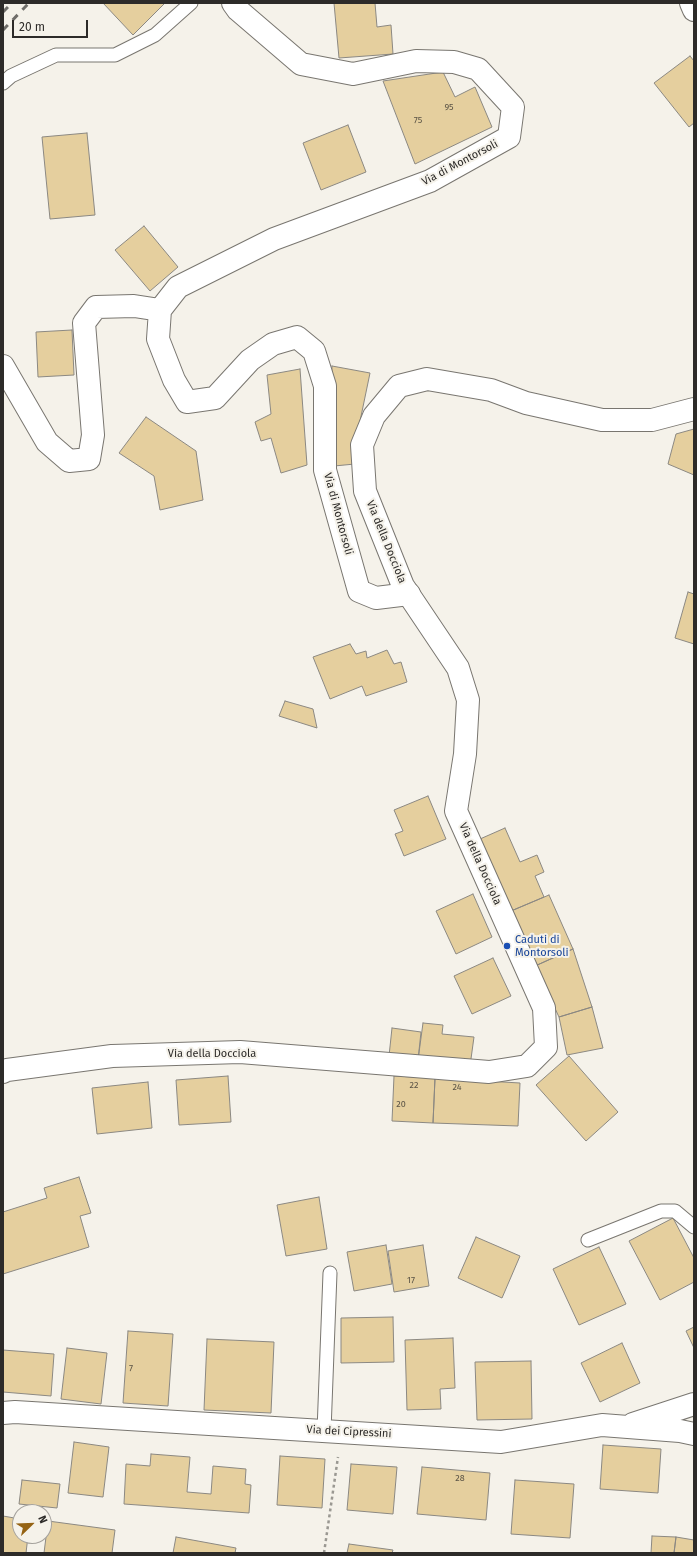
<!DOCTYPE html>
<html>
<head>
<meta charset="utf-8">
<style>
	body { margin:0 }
	#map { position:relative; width:697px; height:1556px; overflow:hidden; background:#f5f2ea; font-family:"Fira Sans",sans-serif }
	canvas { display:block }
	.frame { position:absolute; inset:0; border:4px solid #2d2b29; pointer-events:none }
	.north { position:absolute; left:12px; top:1504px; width:40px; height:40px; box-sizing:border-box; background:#f5f2ea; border:1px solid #a5a29d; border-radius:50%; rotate:67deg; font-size:11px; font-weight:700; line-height:16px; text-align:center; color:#2d2b29 }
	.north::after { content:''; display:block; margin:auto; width:14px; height:18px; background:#956314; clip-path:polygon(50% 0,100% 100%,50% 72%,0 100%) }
	.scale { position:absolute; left:12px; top:20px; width:76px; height:18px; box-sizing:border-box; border:2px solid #2d2b29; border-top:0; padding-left:5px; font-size:12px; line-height:14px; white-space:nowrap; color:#2d2b29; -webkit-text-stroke:3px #f5f2ea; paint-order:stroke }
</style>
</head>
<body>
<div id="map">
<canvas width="697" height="1556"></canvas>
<div class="frame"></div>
<div class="north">N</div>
<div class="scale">20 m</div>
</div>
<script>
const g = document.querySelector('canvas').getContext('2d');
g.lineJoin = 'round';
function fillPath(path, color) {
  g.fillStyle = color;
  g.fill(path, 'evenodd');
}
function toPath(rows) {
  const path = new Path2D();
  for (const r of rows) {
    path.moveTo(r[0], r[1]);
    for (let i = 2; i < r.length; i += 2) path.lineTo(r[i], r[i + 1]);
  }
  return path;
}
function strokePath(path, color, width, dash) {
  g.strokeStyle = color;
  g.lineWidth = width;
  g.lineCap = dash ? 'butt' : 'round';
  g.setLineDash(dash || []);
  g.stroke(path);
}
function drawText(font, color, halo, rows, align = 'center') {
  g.font = font + ' "Fira Sans",sans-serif';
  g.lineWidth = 4;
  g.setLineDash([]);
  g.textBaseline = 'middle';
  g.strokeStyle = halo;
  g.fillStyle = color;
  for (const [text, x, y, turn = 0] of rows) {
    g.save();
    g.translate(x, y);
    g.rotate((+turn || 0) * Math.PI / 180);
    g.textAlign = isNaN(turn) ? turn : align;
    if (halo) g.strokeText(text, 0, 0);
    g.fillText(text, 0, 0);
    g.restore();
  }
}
const building = toPath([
	[103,3,165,3,133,35,103,3],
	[334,3,375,3,377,27,391,25,393,54,339,58,334,3],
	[690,56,694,61,694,123,689,127,654,83,690,56],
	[443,72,455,97,475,87,492,127,415,164,383,81,443,72],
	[348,125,366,172,321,190,303,143,348,125],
	[87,133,95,215,50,219,42,137,87,133],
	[144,226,178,267,150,291,115,250,144,226],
	[72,330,74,375,38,377,36,332,72,330],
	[332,366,370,373,353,455,355,464,334,466,329,447,332,366],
	[300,369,307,465,281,473,271,438,261,441,255,422,271,414,267,375,300,369],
	[146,417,196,451,203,500,160,510,154,476,119,453,146,417],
	[694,429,694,475,668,464,676,434,694,429],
	[688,592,694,594,694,644,675,638,688,592],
	[350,644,356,654,366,651,367,658,387,650,394,664,401,662,407,682,366,696,362,686,330,699,313,657,350,644],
	[285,701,313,709,317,728,279,716,285,701],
	[428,796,446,839,404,856,395,834,403,831,394,810,428,796],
	[505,828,520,862,537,855,544,872,535,876,544,897,511,911,480,839,505,828],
	[473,894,492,937,456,954,436,911,473,894],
	[549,895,573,949,535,966,511,911,549,895],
	[573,949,592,1007,559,1017,535,966,573,949],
	[493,958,511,996,472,1014,454,976,493,958],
	[592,1007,603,1048,567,1055,559,1017,592,1007],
	[423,1023,443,1025,442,1034,474,1037,470,1066,418,1060,423,1023],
	[392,1028,421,1032,418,1060,389,1056,392,1028],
	[569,1056,618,1112,586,1141,536,1085,569,1056],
	[228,1076,231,1122,179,1125,176,1080,228,1076],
	[394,1076,435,1078,433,1123,392,1121,394,1076],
	[435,1078,520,1083,518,1126,433,1123,435,1078],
	[148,1082,152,1128,97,1134,92,1088,148,1082],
	[79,1177,91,1213,80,1216,89,1247,3,1274,3,1212,47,1198,44,1188,79,1177],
	[319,1197,327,1249,286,1256,277,1205,319,1197],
	[673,1218,694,1258,694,1282,660,1300,629,1241,673,1218],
	[476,1237,520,1256,502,1298,458,1278,476,1237],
	[386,1245,392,1284,354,1291,347,1252,386,1245],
	[423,1245,429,1286,394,1292,388,1251,423,1245],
	[599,1247,626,1304,579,1325,553,1269,599,1247],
	[393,1317,394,1362,341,1363,341,1318,393,1317],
	[694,1327,694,1348,686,1331,694,1327],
	[128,1331,173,1334,168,1406,123,1403,128,1331],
	[453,1338,455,1388,440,1389,441,1409,407,1410,405,1340,453,1338],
	[207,1339,274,1342,271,1413,204,1410,207,1339],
	[622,1343,640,1383,600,1402,581,1363,622,1343],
	[67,1348,107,1353,101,1404,61,1399,67,1348],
	[3,1350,54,1354,51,1396,3,1392,3,1350],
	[531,1361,532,1419,477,1420,475,1362,531,1361],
	[74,1442,109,1447,103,1497,68,1493,74,1442],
	[603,1445,661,1449,658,1493,600,1489,603,1445],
	[151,1454,190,1457,187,1492,211,1494,213,1466,246,1469,245,1484,251,1485,249,1513,124,1504,126,1464,150,1466,151,1454],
	[280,1456,325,1459,322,1508,277,1505,280,1456],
	[351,1464,397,1467,393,1514,347,1510,351,1464],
	[422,1467,490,1473,486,1520,417,1514,422,1467],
	[22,1480,60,1484,57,1508,19,1504,22,1480],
	[515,1480,574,1484,570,1538,511,1534,515,1480],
	[3,1516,20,1519,20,1536,28,1536,26,1553,3,1553,3,1516],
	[48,1521,115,1530,112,1553,44,1553,48,1521],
	[652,1536,676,1537,674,1553,651,1553,652,1536],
	[176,1537,236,1548,235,1553,173,1553,176,1537],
	[676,1537,694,1540,694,1553,674,1553,676,1537],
	[349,1544,393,1550,392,1553,347,1553,349,1544]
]);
fillPath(building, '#e5cf9e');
strokePath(building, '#8b8882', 1);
const lane = toPath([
	[3,83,11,76,56,55,115,55,155,35,191,3],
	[588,1240,661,1211,675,1211,694,1227],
	[324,1431,330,1273]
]);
const street = toPath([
	[233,3,238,10,301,64,353,74,416,61,454,62,478,69,513,107,509,137,430,181,274,239,178,287,160,310,158,339,174,380,187,402,215,398,250,360,273,344,297,337,314,351,325,386,325,470,359,591,376,598,409,594],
	[3,366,47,442,69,461,89,459,93,435,84,323,96,307,134,306,160,310],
	[3,1413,15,1412,501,1442,602,1425,680,1431,694,1434],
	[633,1424,694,1404]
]);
const secondary = toPath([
	[691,3,694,10],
	[3,1072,7,1070,112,1056,240,1052,489,1072,527,1066,546,1047,544,1008,456,811,465,754,468,700,458,668,403,586,365,491,362,445,374,416,399,386,427,379,491,390,526,403,602,420,652,420,694,409]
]);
strokePath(lane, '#797670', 15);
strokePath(street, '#797670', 24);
strokePath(secondary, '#797670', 24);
strokePath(toPath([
	[324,1553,338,1457]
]), '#9a9892', 2.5, [3, 3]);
strokePath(lane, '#fff', 13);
strokePath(street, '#fff', 22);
strokePath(secondary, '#fff', 22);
strokePath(toPath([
	[3,12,12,3],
	[3,30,29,3]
]), '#6f6d69', 3, [7, 7]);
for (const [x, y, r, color] of [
	[507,946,4,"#1a4fb4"]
]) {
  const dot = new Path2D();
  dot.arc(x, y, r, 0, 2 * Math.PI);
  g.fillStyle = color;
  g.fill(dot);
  strokePath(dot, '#f5f2ea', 1.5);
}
drawText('9px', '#5b5446', null, [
	["95",449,107],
	["75",418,120],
	["22",414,1085],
	["24",457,1087],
	["20",401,1104],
	["17",411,1280],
	["7",131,1368],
	["28",460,1478]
]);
drawText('11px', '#2d2b29', '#f5f2ea', [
	["Via di Montorsoli",460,163,-28],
	["Via di Montorsoli",338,514,75],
	["Via della Docciola",386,542,68],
	["Via della Docciola",480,864,66],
	["Via della Docciola",212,1054],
	["Via dei Cipressini",349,1432,3]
]);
drawText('11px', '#164399', '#f5f2ea', [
	["Caduti di",515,940],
	["Montorsoli",515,953]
], 'left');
</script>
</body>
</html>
